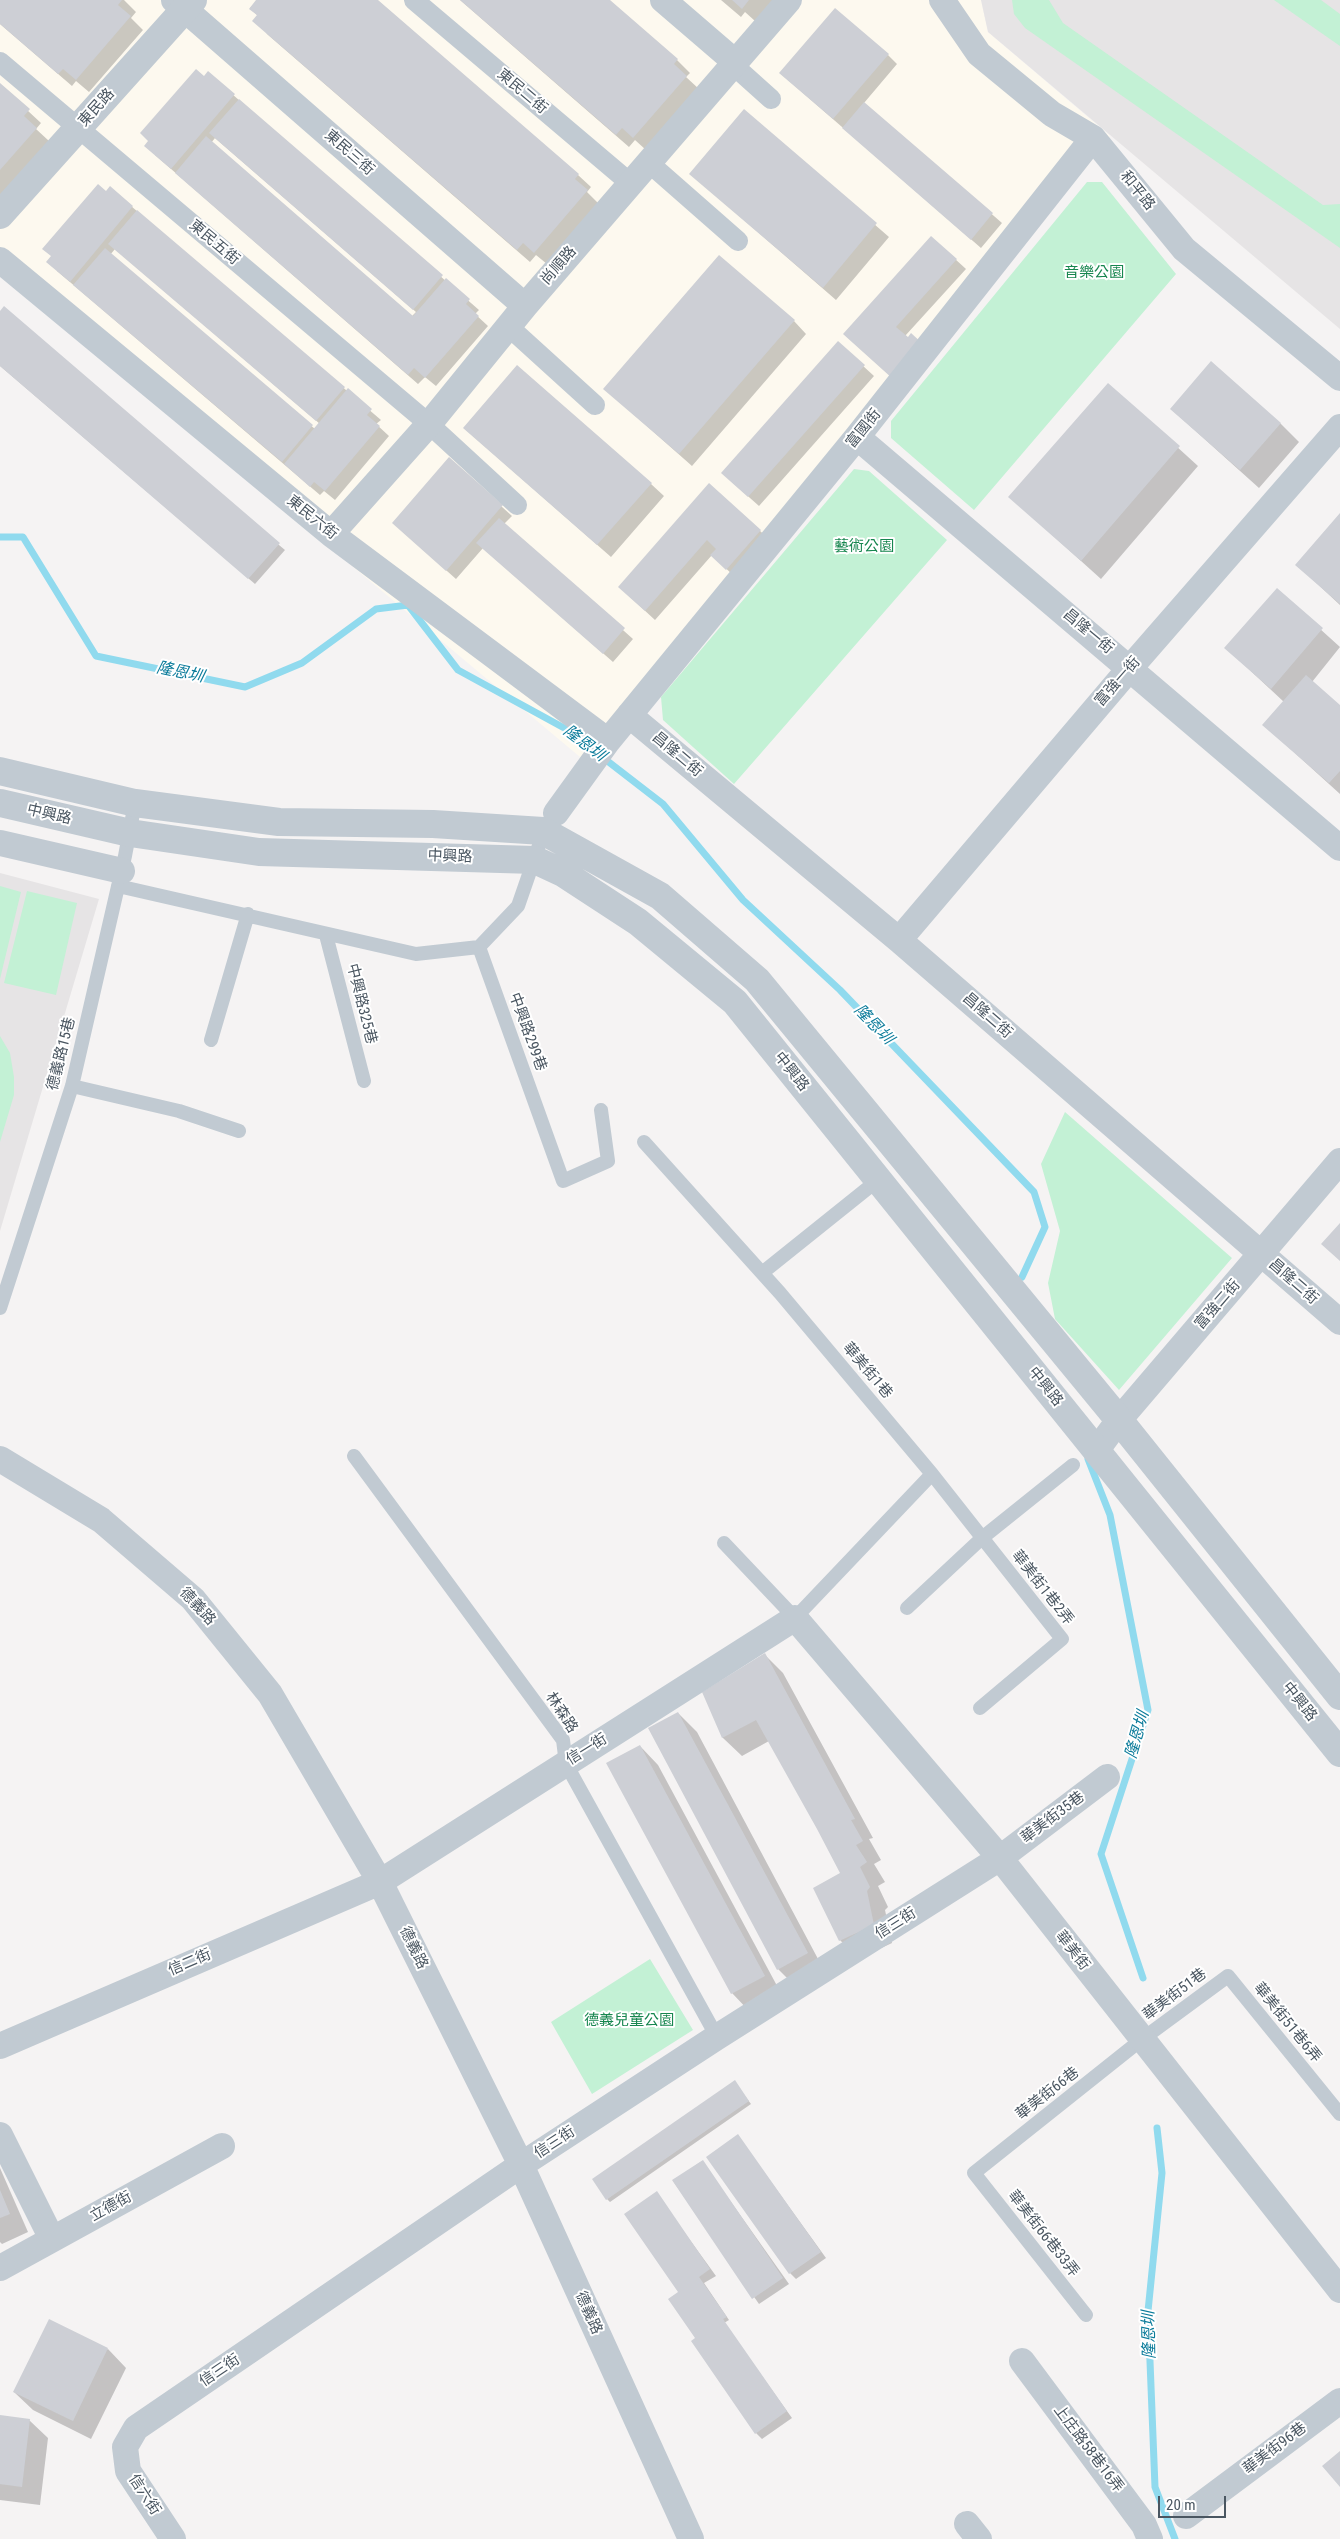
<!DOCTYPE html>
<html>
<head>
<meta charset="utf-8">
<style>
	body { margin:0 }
	#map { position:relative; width:1340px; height:2539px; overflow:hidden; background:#f5f3f3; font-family:"Roboto Condensed",sans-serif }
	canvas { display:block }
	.scale { position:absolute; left:1158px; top:2496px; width:68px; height:22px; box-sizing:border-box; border:2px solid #4a5661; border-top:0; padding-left:6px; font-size:15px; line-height:18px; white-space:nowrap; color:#4a5661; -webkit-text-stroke:4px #fff; paint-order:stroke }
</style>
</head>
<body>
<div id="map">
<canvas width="1340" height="2539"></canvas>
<div class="scale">20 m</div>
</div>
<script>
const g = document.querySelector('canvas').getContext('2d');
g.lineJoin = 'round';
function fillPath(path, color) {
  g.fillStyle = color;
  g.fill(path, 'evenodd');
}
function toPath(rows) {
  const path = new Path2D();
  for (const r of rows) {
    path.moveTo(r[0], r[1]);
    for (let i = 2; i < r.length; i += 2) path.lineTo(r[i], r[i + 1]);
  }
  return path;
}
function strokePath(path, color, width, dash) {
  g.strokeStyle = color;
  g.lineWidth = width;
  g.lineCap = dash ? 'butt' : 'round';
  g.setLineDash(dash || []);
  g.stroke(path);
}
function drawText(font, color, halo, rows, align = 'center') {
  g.font = font + ' "Roboto Condensed","Noto Sans TC",sans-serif';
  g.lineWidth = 4;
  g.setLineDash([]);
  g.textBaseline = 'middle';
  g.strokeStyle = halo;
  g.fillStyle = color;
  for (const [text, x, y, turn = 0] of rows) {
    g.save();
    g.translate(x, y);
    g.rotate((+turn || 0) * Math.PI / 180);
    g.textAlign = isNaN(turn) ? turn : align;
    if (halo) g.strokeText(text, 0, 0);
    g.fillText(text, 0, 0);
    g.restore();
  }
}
fillPath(toPath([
	[0,0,981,0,988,32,1110,136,592,767,0,271]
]), '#fdf9ef');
fillPath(toPath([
	[981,0,1340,0,1340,329,988,32],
	[0,873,99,899,0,1231]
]), '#e6e4e5');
fillPath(toPath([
	[1012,0,1049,0,1063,23,1323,205,1340,204,1340,248,1025,28,1014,14],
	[1274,0,1321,0,1340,14,1340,46],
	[1087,182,1102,182,1176,274,974,510,891,438,891,421],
	[854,469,869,471,947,540,734,784,663,720,661,697],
	[0,886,21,892,0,979],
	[27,891,77,903,56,995,4,983],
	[0,1036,10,1053,14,1077,14,1095,0,1142],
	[1065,1112,1232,1258,1119,1390,1055,1319,1048,1283,1060,1231,1041,1164],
	[650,1959,693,2030,592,2094,551,2022]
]), '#c3f1d5');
fillPath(toPath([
	[0,0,124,0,136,12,131,18,143,30,89,92,76,81,72,86,0,24],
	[258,0,377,0,578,175,591,187,587,192,599,204,547,264,536,255,530,262,267,34,258,16,250,8],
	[460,0,608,0,677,60,690,73,686,77,699,89,646,150,635,140,629,147],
	[721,0,773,0,755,21,745,12,741,17],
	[888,55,897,64,864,103,1002,223,981,248,780,73],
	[208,73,479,310,475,314,488,326,436,386,425,377,418,384,155,155],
	[215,138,416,312,411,317,211,143],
	[0,85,41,123,36,129,49,141,0,197],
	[744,111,889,237,836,300,691,174],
	[110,188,381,420,376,424,389,436,335,500,324,491,320,495,57,271],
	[115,249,320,424,315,429,110,255],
	[931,237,966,269,905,336,923,346,854,343],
	[0,313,285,550,255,584,0,366],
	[794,321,806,334,692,466,605,389],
	[838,343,874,376,759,506,732,482],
	[1108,384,1198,466,1101,579,1010,497],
	[1171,409,1280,423,1299,442,1259,488],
	[464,428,651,484,664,496,611,557],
	[449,459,512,516,504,524,633,639,613,662,483,548,456,579,403,532],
	[709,485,770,540,736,578,712,555,655,620,629,596],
	[1340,515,1340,605,1297,565],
	[1277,590,1340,647,1312,682,1340,707,1340,794,1264,725,1284,702,1226,648],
	[764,1654,783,1673,873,1838,869,1839,881,1860,874,1864,885,1882,878,1886,888,1907,885,1910,892,1943,858,1959,840,1940,842,1873,769,1741,742,1756,723,1738,704,1693],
	[678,1713,697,1732,825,1972,797,1988,778,1969],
	[640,1746,658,1765,782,1995,750,2012,732,1993],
	[737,2085,751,2104,610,2202,607,2199],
	[738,2136,826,2258,796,2279,790,2273],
	[702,2161,789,2284,759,2304,673,2181],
	[0,2168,28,2232,2,2244,0,2242],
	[656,2193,716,2276,704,2283,729,2320,724,2323,792,2418,762,2439,756,2433,697,2338,679,2292],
	[108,2349,126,2368,91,2439,33,2410,14,2392],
	[0,2416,29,2420,48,2438,40,2505,0,2500]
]), '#0003');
strokePath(toPath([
	[0,537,23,537,96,656,245,687,302,663,376,609,408,605,458,670,566,729,663,804,743,900,840,990,1034,1192,1045,1227,1022,1277],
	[1088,1459,1110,1515,1148,1710,1101,1854,1143,1978],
	[1157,2128,1162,2173,1148,2311,1155,2487,1175,2539]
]), '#90daee', 7);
fillPath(toPath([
	[0,0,122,0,118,5,131,16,76,80,63,69,58,74,0,24],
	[256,0,378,0,579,174,575,179,588,190,534,253,523,243,517,250,252,21,257,15,249,9],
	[460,0,610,0,678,59,674,64,687,76,633,138,622,128,616,135],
	[732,0,749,0,742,9],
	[835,8,889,54,833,119,779,73],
	[196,69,204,76,208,71,235,94,171,169,144,146,148,141,140,133],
	[0,83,30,109,24,116,37,128,0,170],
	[239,99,443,275,413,310,209,133],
	[864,102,993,213,971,240,842,128],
	[744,109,877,223,823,288,689,174],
	[206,136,413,316,446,278,470,299,466,304,479,316,425,378,414,368,408,375,175,173],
	[98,184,106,191,110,186,133,206,70,282,46,262,51,256,42,249],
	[137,210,345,387,316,421,108,244],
	[931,236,957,259,896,327,908,337,911,333,924,345,893,379,843,334],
	[105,248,313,425,282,462,73,285],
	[719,255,795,320,679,454,603,389],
	[4,306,280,543,248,579,0,366,0,311],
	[838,341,865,365,748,497,721,473],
	[1211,361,1281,423,1240,470,1170,409],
	[517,365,652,483,597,545,463,428],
	[1108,383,1180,446,1081,561,1008,497],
	[348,388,372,409,367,415,380,426,325,491,314,482,310,487,284,464],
	[449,457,503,505,446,571,392,523],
	[709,483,761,530,726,570,710,555,716,549,707,540,645,611,618,587],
	[1340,513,1340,604,1295,565],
	[499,518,625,628,603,654,476,543],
	[1277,588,1323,628,1271,689,1224,648],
	[1306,675,1340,705,1340,771,1329,783,1262,725],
	[1340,1223,1340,1261,1321,1244],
	[765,1653,855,1819,851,1820,863,1841,856,1845,867,1862,860,1867,870,1887,867,1891,874,1925,839,1941,813,1888,840,1873,817,1829,756,1720,722,1738,702,1692],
	[678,1712,808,1953,777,1970,648,1728],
	[640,1745,765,1976,731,1994,606,1763],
	[735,2080,749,2101,606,2200,592,2179],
	[738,2134,821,2252,789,2274,706,2157],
	[703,2160,783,2278,752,2299,672,2180],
	[0,2190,10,2214,0,2218],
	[657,2191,710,2269,699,2277,727,2317,723,2319,787,2411,755,2434,691,2341,695,2338,668,2299,678,2292,624,2214],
	[49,2319,108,2348,73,2421,13,2392],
	[0,2415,30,2419,22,2487,0,2484],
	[1340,2451,1340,2487,1322,2466]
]), '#cdcfd5');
strokePath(toPath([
	[545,828,518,906,479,947,563,1181,608,1161,601,1110],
	[118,886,416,954,479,947],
	[326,935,364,1081],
	[211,1040,248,914],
	[72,1086,179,1111,239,1131],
	[644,1142,780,1293,932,1474,1062,1639,980,1708],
	[762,1273,878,1180],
	[0,1308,72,1086,125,856,135,803],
	[354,1456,563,1740,566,1764,717,2037],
	[724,1543,795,1618,932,1474],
	[907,1608,982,1538,1073,1465],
	[1086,2315,974,2173,1141,2040,1228,1976,1340,2114]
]), '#c1cad2', 14);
strokePath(toPath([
	[414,0,630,183],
	[0,62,429,424,517,505],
	[732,64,771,99],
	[648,162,738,241],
	[508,326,595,405]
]), '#c1cad2', 20);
strokePath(toPath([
	[174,0,525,306],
	[663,0,734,61],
	[942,0,979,54,1052,114,1093,138,1184,249,1340,378],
	[0,260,331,534,608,741,857,437,1093,138],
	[857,437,1340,848],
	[331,534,429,424,525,306,789,0],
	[629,715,899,940,1340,1322],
	[556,813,608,741],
	[0,843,122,871],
	[899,940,1130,668,1340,427],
	[1096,1451,1119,1420,1340,1161],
	[0,1459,101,1520,193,1599,270,1694,380,1882,521,2165,691,2539],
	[0,2046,380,1882,795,1618,1000,1858,1340,2290],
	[0,2135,52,2239],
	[0,2268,222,2146],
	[1022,2361,1144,2525,1150,2539],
	[1186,2516,1340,2401],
	[967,2524,979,2539],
	[173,2539,128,2471,125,2447,136,2428,521,2165,717,2037,1000,1858,1107,1777]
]), '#c1cad2', 26);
strokePath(toPath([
	[0,215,193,0],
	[0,771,135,803,279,822,433,824,543,831,660,896,757,980,1119,1420,1340,1696],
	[0,803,130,833,259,852,535,860,563,873,638,922,735,1002,1340,1753]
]), '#c1cad2', 28);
drawText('15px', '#4a5661', '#fff', [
	["東民二街",522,92,40],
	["東民路",97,108,-48],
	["東民三街",349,153,41],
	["和平路",1137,191,51],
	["東民五街",214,243,40],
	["尚順路",559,266,-49],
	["富國街",864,429,-51],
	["東民六街",312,518,39],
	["昌隆一街",1088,632,40],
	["富強一街",1118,682,-49],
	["昌隆二街",677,755,40],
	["中興路",49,815,13],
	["中興路",450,857,2],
	["中興路325巷",361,1004,76],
	["昌隆二街",987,1016,41],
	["中興路299巷",527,1032,70],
	["德義路15巷",62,1054,-76],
	["中興路",791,1072,51],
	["昌隆二街",1293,1282,41],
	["富強二街",1218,1305,-49],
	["華美街1巷",867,1371,50],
	["中興路",1045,1387,51],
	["華美街1巷2弄",1042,1588,52],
	["德義路",197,1607,47],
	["中興路",1299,1702,51],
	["林森路",561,1713,57],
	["信一街",587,1750,-32],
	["華美街35巷",1053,1818,-37],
	["信三街",896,1924,-32],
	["德義路",413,1948,64],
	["華美街",1072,1951,52],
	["信二街",190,1963,-23],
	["華美街51巷",1175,1995,-37],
	["華美街51巷6弄",1287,2023,51],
	["華美街66巷",1048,2094,-38],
	["信三街",555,2143,-33],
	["立德街",111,2207,-29],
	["華美街66巷33弄",1043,2234,52],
	["德義路",588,2313,66],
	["信三街",220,2371,-34],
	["上庄路58巷16弄",1088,2449,53],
	["華美街96巷",1275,2449,-37],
	["信六街",144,2495,57]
]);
drawText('15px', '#17864f', '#fff', [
	["音樂公園",1094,273],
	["藝術公園",864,547],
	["德義兒童公園",629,2021]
]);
drawText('italic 16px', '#0c7c9b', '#fff', [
	["隆恩圳",180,673,12],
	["隆恩圳",584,744,37],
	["隆恩圳",873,1025,46],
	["隆恩圳",1138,1735,-74],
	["隆恩圳",1150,2335,-91]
]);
</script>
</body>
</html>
